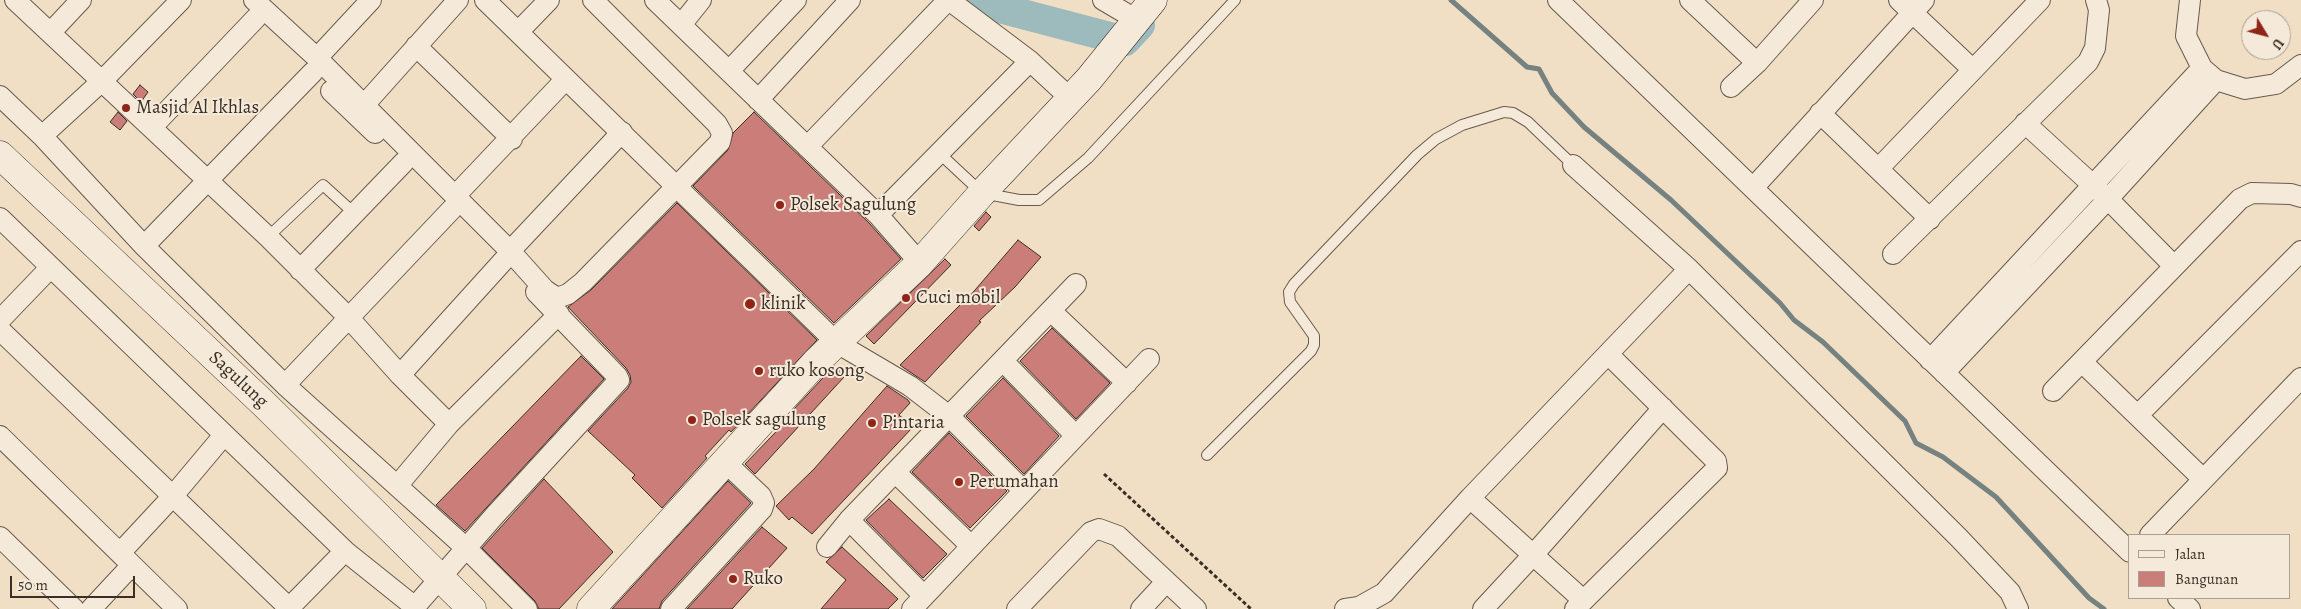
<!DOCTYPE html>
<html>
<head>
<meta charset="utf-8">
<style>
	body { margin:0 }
	#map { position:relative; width:2301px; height:609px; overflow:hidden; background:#f0dec5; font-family:Alegreya,serif }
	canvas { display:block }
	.legend { position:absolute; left:2128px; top:534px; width:162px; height:65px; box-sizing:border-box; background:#f5ead9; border:1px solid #aa9f91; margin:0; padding:6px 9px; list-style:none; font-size:15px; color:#3a2f25 }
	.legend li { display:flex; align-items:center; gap:10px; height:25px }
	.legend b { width:25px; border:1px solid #aa9f91 }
	.north { position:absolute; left:2241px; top:10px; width:50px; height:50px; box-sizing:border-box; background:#f5ead9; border:1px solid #aa9f91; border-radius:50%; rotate:127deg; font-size:14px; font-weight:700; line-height:20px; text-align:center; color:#3a2f25 }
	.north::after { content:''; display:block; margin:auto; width:18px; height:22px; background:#8f2418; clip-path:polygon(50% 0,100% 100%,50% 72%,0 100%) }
	.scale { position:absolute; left:10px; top:576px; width:125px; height:22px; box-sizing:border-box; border:2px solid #3a2f25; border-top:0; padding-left:6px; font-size:15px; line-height:18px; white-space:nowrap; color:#3a2f25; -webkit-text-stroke:4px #f5ead9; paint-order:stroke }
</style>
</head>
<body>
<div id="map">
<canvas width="2301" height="609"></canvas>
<ul class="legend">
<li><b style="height:6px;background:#f5ead9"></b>Jalan</li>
<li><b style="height:14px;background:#cb7e79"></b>Bangunan</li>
</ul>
<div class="north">U</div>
<div class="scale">50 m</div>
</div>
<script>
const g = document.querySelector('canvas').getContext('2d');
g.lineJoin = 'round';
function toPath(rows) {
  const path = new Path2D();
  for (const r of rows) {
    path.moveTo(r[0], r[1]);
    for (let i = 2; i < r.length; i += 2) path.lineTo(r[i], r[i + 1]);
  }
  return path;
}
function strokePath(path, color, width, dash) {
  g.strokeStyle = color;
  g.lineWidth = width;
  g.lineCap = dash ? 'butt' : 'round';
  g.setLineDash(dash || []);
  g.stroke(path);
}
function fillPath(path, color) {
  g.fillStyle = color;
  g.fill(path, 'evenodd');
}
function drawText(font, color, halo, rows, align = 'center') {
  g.font = font + ' Alegreya,serif';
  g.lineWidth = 4;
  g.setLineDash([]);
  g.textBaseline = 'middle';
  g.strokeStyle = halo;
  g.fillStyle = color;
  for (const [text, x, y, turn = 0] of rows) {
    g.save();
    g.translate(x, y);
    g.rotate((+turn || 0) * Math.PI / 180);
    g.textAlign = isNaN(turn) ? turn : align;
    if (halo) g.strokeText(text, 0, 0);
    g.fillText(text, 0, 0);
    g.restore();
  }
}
strokePath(toPath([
	[1451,0,1527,67,1539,69,1552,93,1584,127,1671,200,1780,303,1794,320,1823,342,1905,421,1916,443,1943,457,1996,497,2089,598,2104,609]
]), '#758280', 5);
strokePath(toPath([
	[969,0,1125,41,1140,25]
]), '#9dbabd', 30);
const building = toPath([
	[140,85,148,92,141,102,133,94,140,85],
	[118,112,127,121,120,130,110,122,118,112],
	[754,112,869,223,901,259,834,323,693,186,728,150,733,133,754,112],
	[677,203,817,340,731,432,729,430,705,456,707,458,662,508,632,478,635,475,588,431,628,388,631,382,630,375,626,368,568,307,591,290,677,203],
	[986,212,991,217,979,231,974,226,986,212],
	[1018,240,1041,257,1015,287,979,321,981,322,925,382,904,368,900,365,962,303,963,304,1018,240],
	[945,259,951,265,874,344,866,336,945,259],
	[1052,328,1110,383,1076,419,1020,361,1052,328],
	[581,356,604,379,465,531,436,505,581,356],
	[834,366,845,376,755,474,745,464,796,411,794,409,834,366],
	[1003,378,1059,436,1024,474,966,416,1003,378],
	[887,386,908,400,910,403,899,415,913,427,812,534,792,517,789,520,776,506,814,469,887,386],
	[949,433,1007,491,970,528,912,472,949,433],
	[544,479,613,552,559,609,539,609,535,601,482,548,544,479],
	[728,481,751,503,662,601,659,609,612,609,728,481],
	[889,499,947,554,923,578,866,520,889,499],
	[762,527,787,548,732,609,687,609,762,527],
	[842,547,898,599,888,609,821,609,846,580,826,562,842,547]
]);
fillPath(building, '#cb7e79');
strokePath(building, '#3a2f25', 1);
const lane = toPath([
	[938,152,982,193,1019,200,1039,200,1088,158,1235,0],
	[268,237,323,185,355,214],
	[1207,455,1311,351,1314,345,1314,336,1290,302,1289,292,1294,284,1417,155,1436,139,1462,125,1504,112,1513,113,1528,122,1573,165]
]);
const street = toPath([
	[15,0,268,237,348,317,400,375,449,424],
	[254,0,317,58,510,251,545,290,557,298,568,294,583,282,720,142,722,133,717,124,593,0],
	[485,0,837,343,910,386,949,416,1024,491],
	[655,0,878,215,920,263],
	[949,0,1030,61,1070,98],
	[1103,0,1137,20],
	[1558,0,2130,552],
	[1690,0,1757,63],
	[1899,0,1972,69],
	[2190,0,2186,36,2202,68,2216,80,2245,89,2276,84,2301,65],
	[681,25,701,0],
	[51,32,81,0],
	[518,32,549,0],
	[416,46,512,139],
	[317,58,371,0],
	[729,71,796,0],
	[1731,87,1757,63,1813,0],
	[331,91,375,133],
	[0,96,42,136,144,246,285,385,466,548,527,609],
	[758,100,850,0],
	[365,104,458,0],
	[1820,113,1930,219],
	[2025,123,2108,199,2174,266],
	[152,127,256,18],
	[42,136,102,81,181,0],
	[807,147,948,0],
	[1573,165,1689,269,1959,538,2010,592,2018,609],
	[1878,169,2040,0],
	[1753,188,1924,0],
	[455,196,566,79],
	[878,215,1030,61],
	[0,218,345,551,415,607],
	[144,246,313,72],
	[510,251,622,132],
	[1893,254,2088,62,2095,48,2099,10,2096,0],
	[300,270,404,162],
	[1051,311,1127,383],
	[0,320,50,268],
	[0,330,289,608],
	[1930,360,2202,68],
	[1003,361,1076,436],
	[2083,363,2203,479],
	[1944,373,2108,199,2216,80],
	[400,375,504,260],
	[285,385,452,209],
	[2053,391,2240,199,2252,193,2291,194,2301,197],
	[2138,415,2301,251],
	[0,436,177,609],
	[895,472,971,546],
	[397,486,449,424,559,314],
	[1470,498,1583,600],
	[849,520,924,596],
	[2150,535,2301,378],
	[0,537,74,609],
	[827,547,849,520,1076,284],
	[120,553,172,497,224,435],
	[2178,598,2190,609],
	[91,609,132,565],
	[288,609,345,551],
	[413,609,495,515,619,380,617,376,536,292],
	[671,609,762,509,764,503,761,496,725,462],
	[912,609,1149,359],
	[1017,609,1091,532,1099,529,1118,536,1196,609],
	[1141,609,1166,582],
	[1345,609,1359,607,1384,593,1470,498,1689,269],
	[1483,609,1533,555,1663,408],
	[1575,609,1717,468,1716,461,1608,354]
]);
const secondary = toPath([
	[0,155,264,404,472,609],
	[591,609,816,362,920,263,982,193,1089,79,1153,0]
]);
strokePath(lane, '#685b4d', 12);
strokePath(street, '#685b4d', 22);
strokePath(secondary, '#3a2f25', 29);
strokePath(toPath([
	[1104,474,1251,609]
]), '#3a2f25', 3, [4, 2.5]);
strokePath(lane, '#f5ead9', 10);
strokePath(street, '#f5ead9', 20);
strokePath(secondary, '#f5ead9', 28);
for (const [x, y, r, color] of [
	[126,108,5,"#8f2418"],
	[780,205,5,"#8f2418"],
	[906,298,5,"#8f2418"],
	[750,304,6,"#8f2418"],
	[759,371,5,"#8f2418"],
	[692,420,5,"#8f2418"],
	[872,423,5,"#8f2418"],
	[959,482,5,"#8f2418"],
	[733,579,5,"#8f2418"]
]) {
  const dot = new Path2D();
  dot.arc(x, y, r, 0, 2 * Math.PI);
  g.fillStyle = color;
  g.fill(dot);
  strokePath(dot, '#f5ead9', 2);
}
drawText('19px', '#3a2f25', '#f5ead9', [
	["Masjid Al Ikhlas",136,108],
	["Polsek Sagulung",790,205],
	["Cuci mobil",916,298],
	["klinik",761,304],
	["ruko kosong",769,371],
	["Polsek sagulung",702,420],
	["Pintaria",882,423],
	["Perumahan",969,482],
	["Ruko",743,579]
], 'left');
drawText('19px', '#3a2f25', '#f5ead9', [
	["Sagulung",238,380,43]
]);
</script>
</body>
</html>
